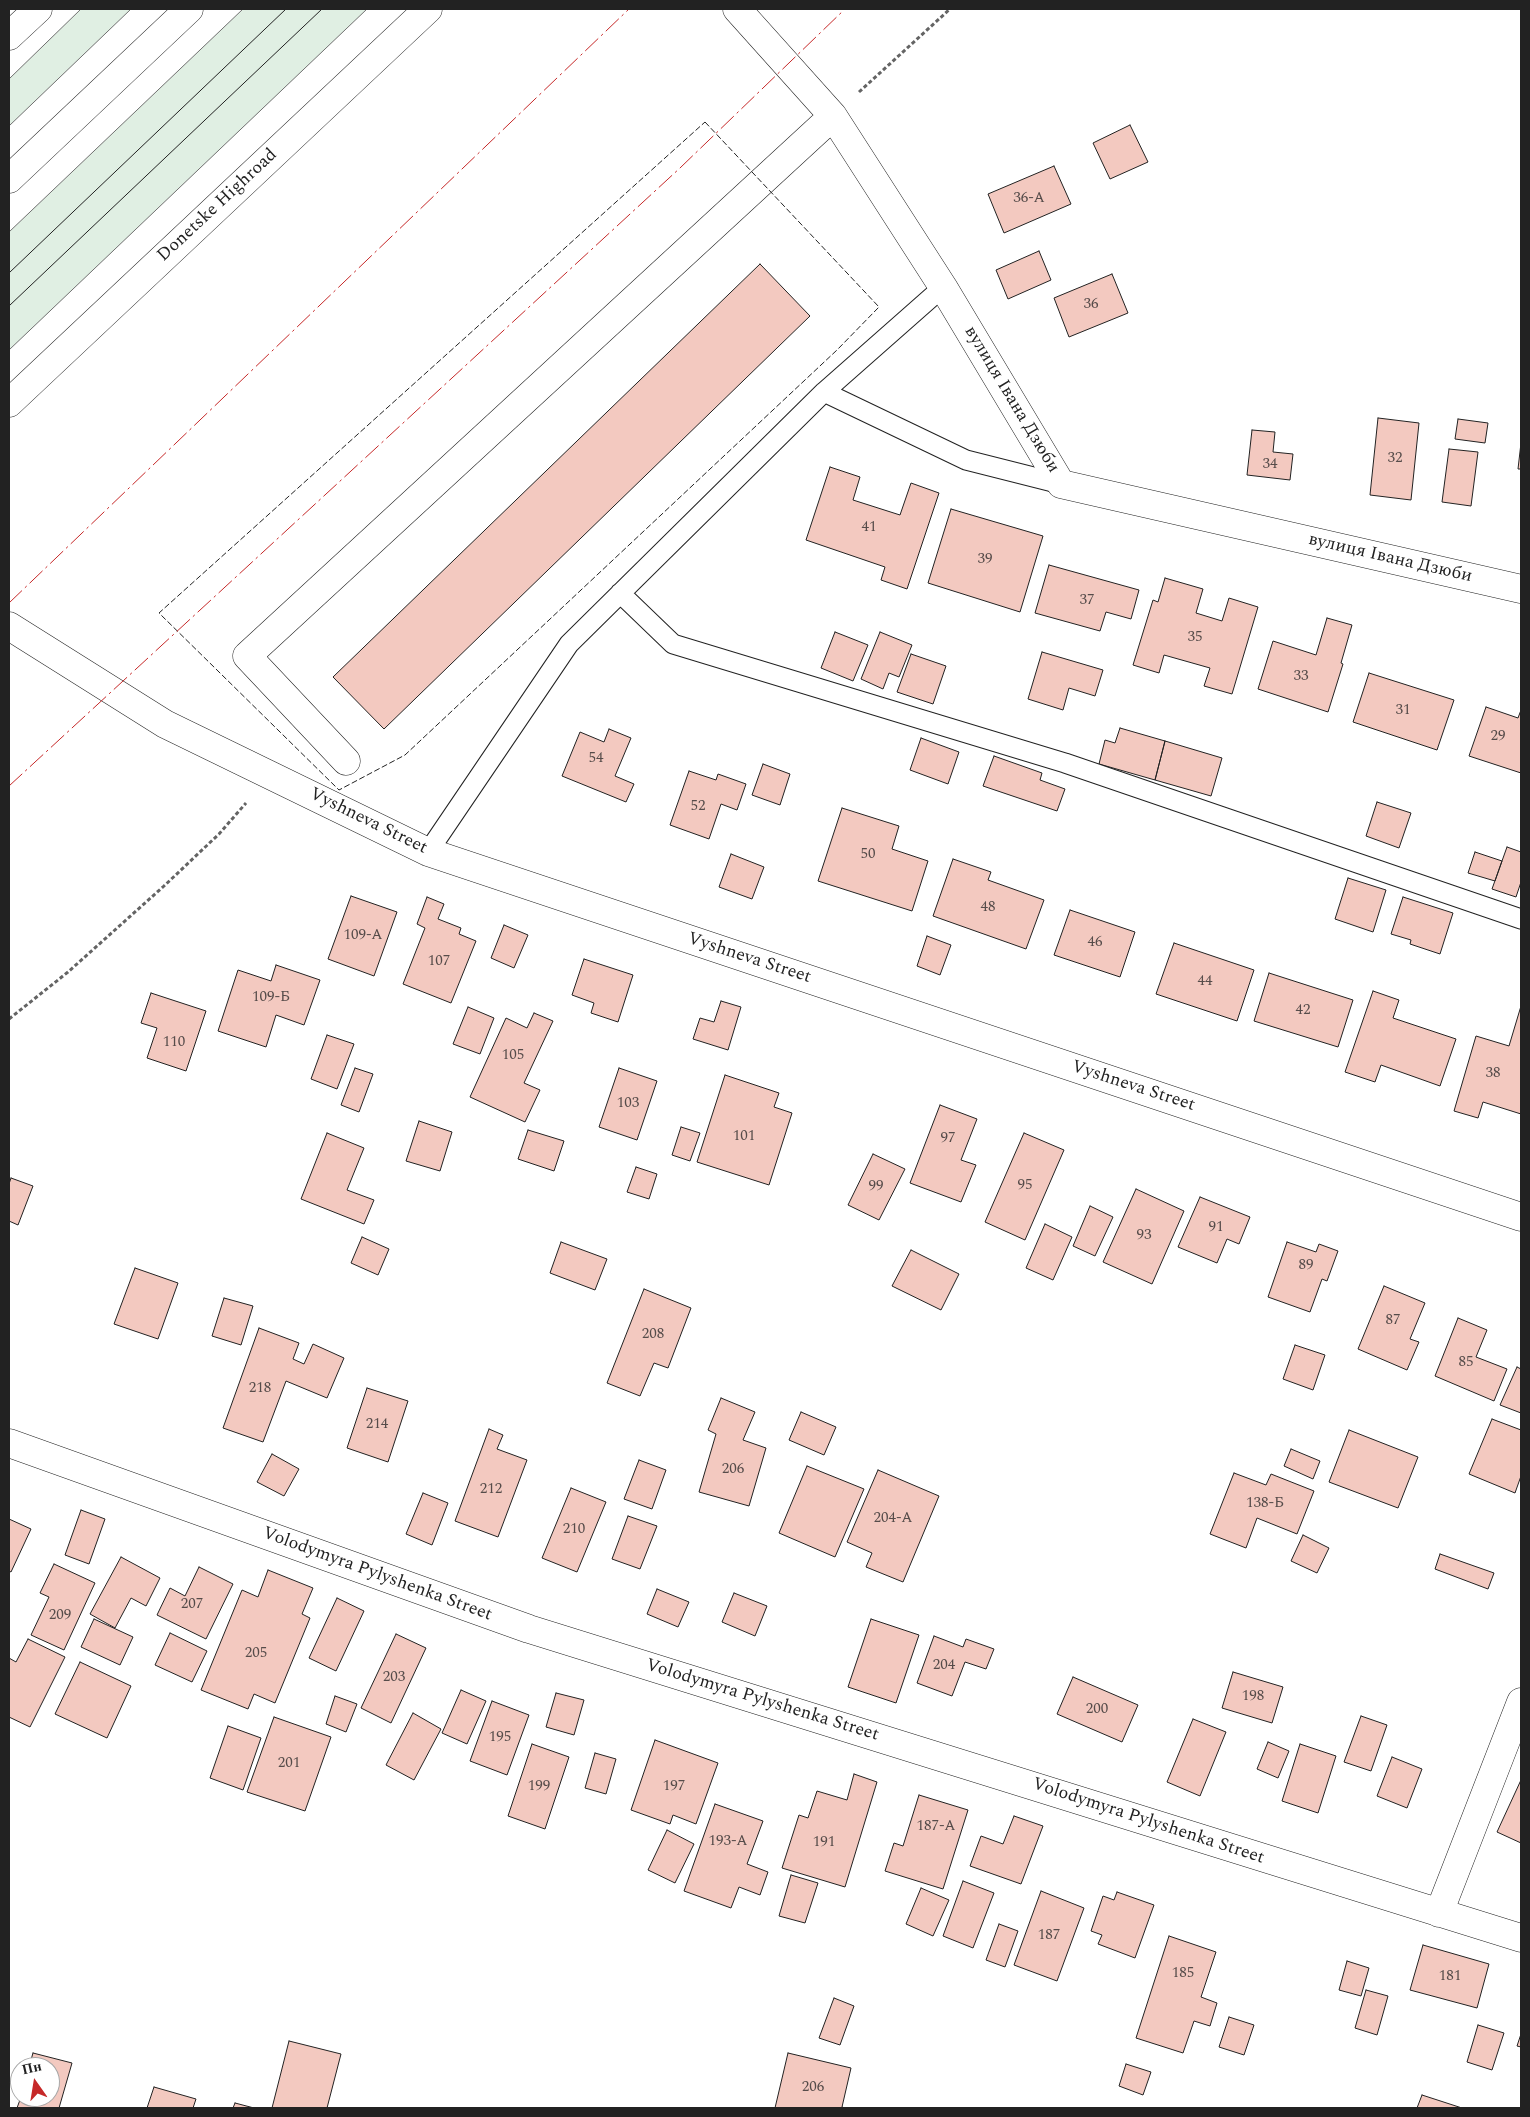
<!DOCTYPE html>
<html>
<head>
<meta charset="utf-8">
<style>
	body { margin:0 }
	#map { position:relative; width:1530px; height:2117px; overflow:hidden; background:#fff; font-family:Spectral,serif }
	canvas { display:block }
	.frame { position:absolute; inset:0; border:10px solid #222; pointer-events:none }
	.north { position:absolute; left:10px; top:2057px; width:50px; height:50px; box-sizing:border-box; background:#fff; border:1px solid #a7a7a7; border-radius:50%; rotate:347deg; font-size:14px; font-weight:700; line-height:20px; text-align:center; color:#222 }
	.north::after { content:''; display:block; margin:auto; width:18px; height:22px; background:#c62828; clip-path:polygon(50% 0,100% 100%,50% 72%,0 100%) }
</style>
</head>
<body>
<div id="map">
<canvas width="1530" height="2117"></canvas>
<div class="frame"></div>
<div class="north">Пн</div>
</div>
<script>
const g = document.querySelector('canvas').getContext('2d');
g.lineJoin = 'round';
function fillPath(path, color) {
  g.fillStyle = color;
  g.fill(path, 'evenodd');
}
function toPath(rows) {
  const path = new Path2D();
  for (const r of rows) {
    path.moveTo(r[0], r[1]);
    for (let i = 2; i < r.length; i += 2) path.lineTo(r[i], r[i + 1]);
  }
  return path;
}
function strokePath(path, color, width, dash) {
  g.strokeStyle = color;
  g.lineWidth = width;
  g.lineCap = dash ? 'butt' : 'round';
  g.setLineDash(dash || []);
  g.stroke(path);
}
function drawText(font, color, halo, rows, align = 'center') {
  g.font = font + ' Spectral,serif';
  g.lineWidth = 4;
  g.setLineDash([]);
  g.textBaseline = 'middle';
  g.strokeStyle = halo;
  g.fillStyle = color;
  for (const [text, x, y, turn = 0] of rows) {
    g.save();
    g.translate(x, y);
    g.rotate((+turn || 0) * Math.PI / 180);
    g.textAlign = isNaN(turn) ? turn : align;
    if (halo) g.strokeText(text, 0, 0);
    g.fillText(text, 0, 0);
    g.restore();
  }
}
const green = toPath([
	[81,9,131,9,9,126,9,79,81,9],
	[243,9,367,9,9,350,9,232,243,9]
]);
fillPath(green, '#e0efe3');
strokePath(green, '#6f6f6f', 1);
const building = toPath([
	[1130,125,1148,162,1110,179,1093,143,1130,125],
	[1054,166,1071,204,1004,233,988,194,1054,166],
	[1039,251,1051,280,1008,299,996,270,1039,251],
	[760,264,810,316,384,729,333,677,760,264],
	[1112,274,1128,313,1069,337,1054,298,1112,274],
	[1378,418,1419,423,1411,500,1370,495,1378,418],
	[1458,419,1488,423,1485,443,1455,439,1458,419],
	[1252,430,1275,432,1273,452,1293,454,1290,480,1247,475,1252,430],
	[1521,443,1521,469,1518,469,1521,443],
	[1449,449,1478,452,1471,506,1442,502,1449,449],
	[830,467,860,477,853,500,900,515,911,483,939,493,907,589,881,580,885,567,806,540,830,467],
	[951,509,1043,536,1020,612,928,583,951,509],
	[1049,565,1139,590,1131,619,1106,612,1100,631,1035,613,1049,565],
	[1165,578,1203,589,1196,613,1222,621,1229,598,1258,607,1232,694,1204,686,1210,668,1164,655,1159,673,1133,665,1153,600,1158,602,1165,578],
	[1327,618,1352,625,1341,663,1343,664,1328,712,1258,689,1273,641,1316,655,1327,618],
	[835,632,868,645,853,681,821,668,835,632],
	[880,632,912,645,899,677,889,673,883,689,861,679,880,632],
	[1042,652,1103,670,1095,696,1069,688,1063,710,1028,699,1042,652],
	[911,654,946,666,933,704,897,692,911,654],
	[1369,673,1454,700,1437,750,1353,722,1369,673],
	[1486,707,1518,718,1521,710,1521,773,1469,756,1486,707],
	[1120,728,1165,741,1155,780,1099,764,1105,740,1115,743,1120,728],
	[609,729,631,738,615,776,634,784,626,802,562,776,580,732,604,742,609,729],
	[921,738,959,752,948,784,910,770,921,738],
	[1165,741,1222,758,1211,796,1155,780,1165,741],
	[994,756,1042,773,1040,780,1065,789,1057,811,983,786,994,756],
	[763,764,790,774,780,805,752,795,763,764],
	[689,771,716,780,718,774,746,784,737,810,721,804,709,839,670,825,689,771],
	[1377,802,1411,813,1399,848,1366,836,1377,802],
	[842,808,899,826,892,849,928,861,912,911,818,881,842,808],
	[1507,847,1521,852,1521,882,1516,897,1492,889,1507,847],
	[1475,852,1502,861,1495,881,1468,873,1475,852],
	[731,854,764,867,752,899,719,887,731,854],
	[953,859,991,872,988,880,1044,900,1026,949,933,916,953,859],
	[1348,878,1386,890,1373,932,1335,919,1348,878],
	[351,896,397,912,374,976,328,959,351,896],
	[427,897,444,904,438,919,461,928,459,934,476,941,451,1003,403,984,425,928,417,924,427,897],
	[1403,897,1453,913,1440,954,1410,944,1411,940,1391,934,1403,897],
	[1070,910,1135,932,1120,977,1054,955,1070,910],
	[504,925,528,935,514,968,491,958,504,925],
	[927,936,951,945,940,975,917,966,927,936],
	[1174,943,1254,970,1237,1021,1156,994,1174,943],
	[584,959,633,975,618,1022,591,1013,594,1003,572,995,584,959],
	[276,965,320,980,304,1025,276,1015,266,1047,218,1031,238,970,271,981,276,965],
	[1269,973,1353,1000,1338,1047,1254,1021,1269,973],
	[1373,991,1399,1000,1393,1018,1456,1039,1440,1086,1381,1065,1375,1082,1345,1072,1373,991],
	[151,993,206,1011,186,1071,147,1058,157,1028,141,1023,151,993],
	[721,1001,741,1007,728,1050,693,1039,700,1018,714,1022,721,1001],
	[1521,1006,1521,1114,1483,1102,1478,1118,1454,1111,1476,1036,1509,1046,1521,1006],
	[468,1007,494,1018,480,1054,453,1044,468,1007],
	[534,1013,553,1021,524,1083,540,1090,525,1122,470,1097,506,1018,527,1028,534,1013],
	[327,1035,354,1044,337,1089,311,1079,327,1035],
	[355,1068,373,1074,359,1112,341,1105,355,1068],
	[619,1068,657,1081,637,1140,599,1127,619,1068],
	[725,1075,779,1093,774,1107,792,1113,769,1185,697,1162,725,1075],
	[940,1105,977,1119,961,1160,976,1165,961,1202,910,1183,940,1105],
	[419,1121,452,1132,440,1171,406,1161,419,1121],
	[681,1127,700,1133,690,1161,672,1155,681,1127],
	[528,1130,564,1141,554,1171,518,1159,528,1130],
	[327,1133,364,1148,347,1190,374,1200,364,1224,301,1199,327,1133],
	[1024,1133,1064,1150,1025,1240,985,1222,1024,1133],
	[873,1154,905,1169,879,1220,848,1205,873,1154],
	[636,1167,657,1174,649,1199,627,1192,636,1167],
	[11,1178,33,1186,18,1225,9,1221,9,1184,11,1178],
	[1136,1189,1184,1211,1152,1284,1103,1262,1136,1189],
	[1200,1197,1250,1217,1239,1244,1227,1239,1217,1263,1178,1247,1200,1197],
	[1090,1206,1113,1217,1095,1256,1073,1246,1090,1206],
	[1045,1224,1072,1237,1053,1280,1026,1268,1045,1224],
	[362,1237,389,1249,378,1275,351,1263,362,1237],
	[561,1242,607,1259,595,1290,550,1273,561,1242],
	[1287,1242,1316,1252,1319,1244,1338,1251,1327,1281,1322,1279,1310,1312,1268,1297,1287,1242],
	[911,1250,959,1274,941,1310,892,1286,911,1250],
	[135,1268,178,1283,158,1339,114,1324,135,1268],
	[1384,1286,1425,1303,1410,1339,1419,1342,1407,1370,1358,1349,1384,1286],
	[644,1289,691,1308,668,1368,654,1363,640,1396,607,1383,644,1289],
	[224,1298,253,1306,241,1345,212,1336,224,1298],
	[1458,1318,1487,1330,1476,1357,1507,1369,1494,1401,1435,1376,1458,1318],
	[259,1328,299,1343,293,1359,304,1364,313,1344,344,1358,327,1398,286,1381,263,1442,223,1428,259,1328],
	[1295,1345,1325,1355,1313,1390,1283,1379,1295,1345],
	[1517,1367,1521,1369,1521,1413,1500,1405,1517,1367],
	[367,1388,408,1401,388,1462,347,1448,367,1388],
	[721,1398,755,1412,743,1440,766,1448,749,1506,699,1492,716,1434,708,1430,721,1398],
	[801,1412,836,1427,824,1455,789,1440,801,1412],
	[1492,1419,1521,1430,1521,1476,1515,1493,1469,1474,1492,1419],
	[489,1429,503,1435,497,1449,527,1460,498,1537,455,1521,489,1429],
	[1349,1430,1418,1457,1398,1508,1329,1482,1349,1430],
	[1291,1449,1320,1461,1313,1479,1284,1466,1291,1449],
	[272,1454,299,1469,284,1496,257,1482,272,1454],
	[639,1460,666,1470,652,1509,624,1499,639,1460],
	[807,1466,864,1489,835,1557,779,1533,807,1466],
	[878,1470,939,1496,903,1582,866,1567,872,1553,847,1542,878,1470],
	[1234,1473,1266,1485,1271,1474,1314,1491,1297,1534,1257,1518,1246,1548,1210,1534,1234,1473],
	[571,1488,606,1502,577,1572,542,1558,571,1488],
	[423,1493,448,1503,432,1545,406,1534,423,1493],
	[81,1510,105,1519,89,1564,65,1555,81,1510],
	[628,1516,657,1526,640,1569,612,1559,628,1516],
	[9,1519,31,1529,11,1572,9,1571,9,1519],
	[1303,1535,1329,1548,1317,1573,1291,1561,1303,1535],
	[1440,1554,1494,1573,1488,1589,1435,1569,1440,1554],
	[121,1557,160,1578,146,1606,131,1598,115,1628,90,1614,121,1557],
	[54,1564,95,1583,64,1650,31,1635,49,1597,40,1593,54,1564],
	[199,1567,233,1584,206,1639,157,1615,170,1588,185,1596,199,1567],
	[268,1570,313,1588,302,1614,310,1618,275,1703,254,1694,248,1709,201,1690,242,1590,258,1597,268,1570],
	[657,1589,689,1602,678,1627,647,1614,657,1589],
	[734,1593,767,1606,755,1636,722,1622,734,1593],
	[337,1598,364,1611,336,1671,309,1658,337,1598],
	[94,1619,133,1637,120,1665,81,1647,94,1619],
	[871,1619,919,1635,896,1703,848,1687,871,1619],
	[170,1633,207,1651,192,1682,155,1665,170,1633],
	[396,1634,426,1648,391,1723,361,1708,396,1634],
	[934,1636,963,1647,966,1639,994,1649,986,1669,965,1662,952,1696,917,1683,934,1636],
	[28,1639,65,1657,30,1727,9,1717,9,1658,16,1662,28,1639],
	[80,1662,131,1686,107,1738,55,1714,80,1662],
	[1233,1672,1283,1687,1272,1723,1222,1708,1233,1672],
	[1073,1677,1138,1705,1122,1742,1057,1714,1073,1677],
	[461,1690,486,1701,467,1744,442,1733,461,1690],
	[556,1693,584,1700,574,1735,546,1727,556,1693],
	[335,1696,357,1704,346,1732,326,1724,335,1696],
	[492,1701,529,1715,507,1775,470,1761,492,1701],
	[413,1713,441,1729,414,1780,386,1765,413,1713],
	[1361,1716,1387,1725,1371,1771,1344,1762,1361,1716],
	[274,1717,331,1737,305,1811,247,1792,274,1717],
	[1193,1719,1226,1732,1200,1796,1167,1782,1193,1719],
	[228,1726,261,1738,243,1790,210,1778,228,1726],
	[655,1740,718,1763,696,1824,673,1815,670,1824,631,1810,655,1740],
	[1268,1742,1289,1751,1278,1778,1257,1769,1268,1742],
	[532,1744,569,1757,545,1829,508,1816,532,1744],
	[1300,1744,1336,1756,1318,1813,1282,1801,1300,1744],
	[595,1753,616,1759,606,1794,585,1788,595,1753],
	[1392,1757,1422,1769,1407,1808,1377,1796,1392,1757],
	[854,1774,877,1782,845,1887,782,1868,799,1815,808,1818,817,1791,847,1800,854,1774],
	[1521,1780,1521,1843,1497,1832,1521,1780],
	[919,1795,968,1810,943,1889,885,1871,894,1843,903,1846,919,1795],
	[715,1804,763,1821,747,1864,768,1872,760,1895,739,1887,731,1908,684,1891,715,1804],
	[1014,1816,1043,1826,1021,1884,970,1866,981,1836,1003,1844,1014,1816],
	[667,1830,694,1844,675,1883,648,1870,667,1830],
	[791,1875,818,1883,805,1923,779,1916,791,1875],
	[963,1881,994,1893,973,1948,943,1936,963,1881],
	[921,1888,949,1900,933,1936,906,1924,921,1888],
	[1041,1891,1084,1908,1057,1981,1014,1965,1041,1891],
	[1117,1892,1154,1905,1135,1958,1098,1944,1102,1935,1091,1931,1103,1896,1114,1900,1117,1892],
	[999,1924,1018,1931,1005,1967,986,1960,999,1924],
	[1169,1936,1216,1952,1201,1997,1217,2003,1210,2026,1194,2021,1183,2053,1136,2038,1169,1936],
	[1423,1945,1489,1964,1477,2008,1410,1990,1423,1945],
	[1347,1961,1369,1968,1361,1996,1339,1990,1347,1961],
	[1366,1990,1388,1996,1377,2035,1355,2028,1366,1990],
	[834,1998,854,2006,840,2045,819,2038,834,1998],
	[1229,2017,1254,2025,1244,2055,1219,2047,1229,2017],
	[1478,2025,1504,2033,1492,2070,1467,2062,1478,2025],
	[1521,2034,1521,2047,1517,2046,1521,2034],
	[289,2041,341,2054,327,2108,272,2108,289,2041],
	[33,2053,72,2063,59,2108,17,2108,21,2097,50,2097,50,2067,29,2067,33,2053],
	[788,2053,851,2068,842,2107,845,2108,775,2108,788,2053],
	[1126,2064,1151,2072,1143,2095,1119,2086,1126,2064],
	[154,2087,196,2099,193,2108,147,2108,154,2087],
	[1422,2095,1462,2108,1417,2108,1422,2095],
	[235,2103,254,2108,233,2108,235,2103]
]);
fillPath(building, '#f3c9c0');
strokePath(building, '#222', 1);
const lane = toPath([
	[824,392,966,460,1061,484],
	[620,593,673,644,1065,763,1521,919],
	[428,852,569,644,824,392,943,287]
]);
const street = toPath([
	[737,9,833,116,943,287,1061,484,1521,589],
	[9,36,38,9],
	[9,626,165,724,428,852,1521,1217],
	[346,761,247,656,833,116],
	[9,1443,529,1629,1521,1938],
	[1439,1913,1521,1702]
]);
const highway = toPath([
	[9,179,189,9],
	[9,403,428,9]
]);
strokePath(lane, '#222', 21);
strokePath(street, '#222', 29);
strokePath(highway, '#222', 29);
strokePath(toPath([
	[859,92,950,9],
	[9,1019,68,972,164,886,219,834,246,803]
]), '#646464', 3, [4, 2.5]);
strokePath(lane, '#fff', 19);
strokePath(street, '#fff', 28);
strokePath(highway, '#fff', 28);
strokePath(toPath([
	[9,273,286,9],
	[9,306,322,9]
]), '#222', 1);
strokePath(toPath([
	[705,122,879,307,837,350,405,755,339,790,159,613,705,122]
]), '#222', 1, [6, 2.5]);
strokePath(toPath([
	[9,603,629,9],
	[9,786,680,168,845,9]
]), '#c62828', 1, [18, 4, 2.5, 4]);
drawText('15px', '#564c4a', null, [
	["36-А",1029,199],
	["36",1091,305],
	["32",1395,459],
	["34",1270,465],
	["41",869,528],
	["39",985,560],
	["37",1087,601],
	["35",1195,638],
	["33",1301,677],
	["31",1403,711],
	["29",1498,737],
	["54",596,759],
	["52",698,807],
	["50",868,855],
	["48",988,908],
	["109-А",363,936],
	["46",1095,943],
	["107",439,962],
	["44",1205,982],
	["109-Б",271,998],
	["42",1303,1011],
	["110",174,1043],
	["105",513,1056],
	["38",1493,1074],
	["103",628,1104],
	["101",744,1137],
	["97",948,1139],
	["95",1025,1186],
	["99",876,1187],
	["91",1216,1228],
	["93",1144,1236],
	["89",1306,1266],
	["87",1393,1321],
	["208",653,1335],
	["85",1466,1363],
	["218",260,1389],
	["214",377,1425],
	["206",733,1470],
	["212",491,1490],
	["138-Б",1265,1504],
	["204-А",893,1519],
	["210",574,1530],
	["207",192,1605],
	["209",60,1616],
	["205",256,1654],
	["204",944,1666],
	["203",394,1678],
	["198",1253,1697],
	["200",1097,1710],
	["195",500,1738],
	["201",289,1764],
	["199",539,1787],
	["197",674,1787],
	["187-А",936,1827],
	["193-А",728,1842],
	["191",824,1843],
	["187",1049,1936],
	["185",1183,1974],
	["181",1450,1977],
	["206",813,2088]
]);
drawText('18px', '#222', '#fff', [
	["Donetske Highroad",218,206,-43],
	["вулиця Івана Дзюби",1011,400,59],
	["вулиця Івана Дзюби",1390,559,13],
	["Vyshneva Street",368,822,26],
	["Vyshneva Street",749,959,18],
	["Vyshneva Street",1133,1087,18],
	["Volodymyra Pylyshenka Street",377,1575,20],
	["Volodymyra Pylyshenka Street",762,1701,17],
	["Volodymyra Pylyshenka Street",1148,1822,18]
]);
</script>
</body>
</html>
